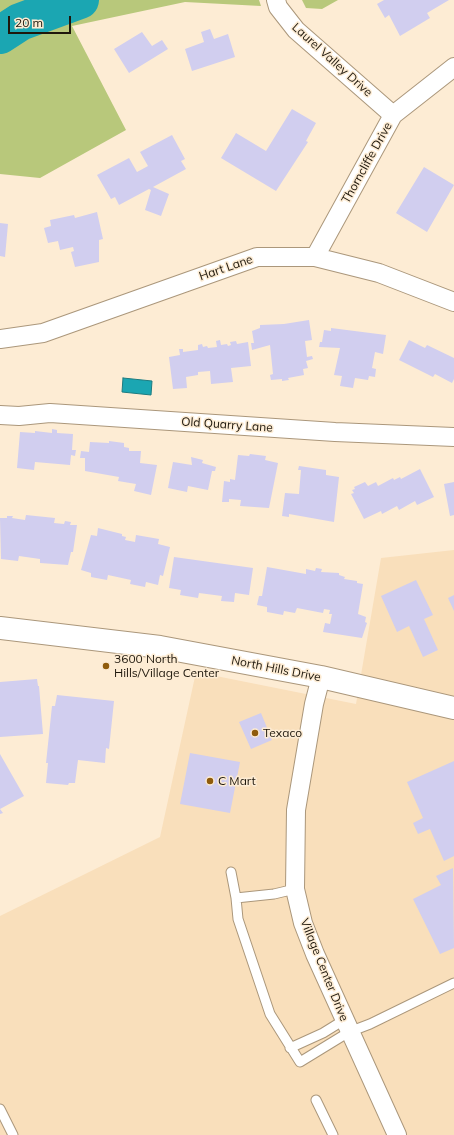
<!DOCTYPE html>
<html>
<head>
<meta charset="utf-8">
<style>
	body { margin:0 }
	#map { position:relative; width:454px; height:1135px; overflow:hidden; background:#fdecd4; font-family:Mulish,sans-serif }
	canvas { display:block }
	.scale { position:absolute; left:8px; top:16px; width:63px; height:18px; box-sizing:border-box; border:2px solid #1e170c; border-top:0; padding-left:5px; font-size:12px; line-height:14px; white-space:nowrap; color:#1e170c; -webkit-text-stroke:3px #fdecd4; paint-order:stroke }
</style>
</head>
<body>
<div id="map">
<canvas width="454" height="1135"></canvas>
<div class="scale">20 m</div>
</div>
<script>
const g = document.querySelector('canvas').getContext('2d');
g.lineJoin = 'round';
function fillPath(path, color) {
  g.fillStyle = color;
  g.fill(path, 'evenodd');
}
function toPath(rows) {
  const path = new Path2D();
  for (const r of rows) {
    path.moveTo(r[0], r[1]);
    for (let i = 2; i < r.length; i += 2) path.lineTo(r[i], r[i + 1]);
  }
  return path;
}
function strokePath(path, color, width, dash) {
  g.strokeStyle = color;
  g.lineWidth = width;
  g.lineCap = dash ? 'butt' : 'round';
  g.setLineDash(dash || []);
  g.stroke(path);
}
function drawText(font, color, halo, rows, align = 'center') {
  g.font = font + ' Mulish,sans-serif';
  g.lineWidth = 3;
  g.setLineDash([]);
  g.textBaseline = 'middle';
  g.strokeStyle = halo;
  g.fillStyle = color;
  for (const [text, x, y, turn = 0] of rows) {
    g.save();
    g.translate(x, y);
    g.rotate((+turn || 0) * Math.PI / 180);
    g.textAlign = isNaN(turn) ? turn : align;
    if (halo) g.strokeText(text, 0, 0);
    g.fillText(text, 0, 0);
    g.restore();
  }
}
fillPath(toPath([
	[454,550,454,1135,0,1135,0,916,160,837,196,672,356,704,381,558]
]), '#f9dfbb');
fillPath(toPath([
	[0,0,259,0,261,6,185,2,72,26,126,130,40,178,0,174],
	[302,0,338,0,322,9,306,8]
]), '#b8c87b');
const water = toPath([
	[123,378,152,381,151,395,122,392,123,378]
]);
fillPath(water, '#1ba6b2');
strokePath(water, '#1c7b80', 1);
strokePath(toPath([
	[0,35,20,22,80,0]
]), '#1ba6b2', 38);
fillPath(toPath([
	[384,0,449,0,427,13,430,18,400,36,389,15,385,18,377,4],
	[210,29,214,39,228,34,235,57,192,71,185,49,204,42,201,32],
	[142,32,152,46,162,40,168,49,129,73,114,49],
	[292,109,316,123,306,141,308,142,276,191,221,158,236,133,266,151],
	[172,135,185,159,181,161,186,169,153,187,169,194,161,216,145,210,151,190,149,189,119,205,115,197,111,199,97,175,129,158,137,172,148,166,140,152],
	[424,167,454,185,427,232,396,213],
	[97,212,103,239,99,240,99,262,75,267,71,252,74,251,73,247,60,250,58,241,48,243,44,228,51,226,50,220,74,215,75,218],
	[0,223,8,224,5,257,0,256],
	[309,320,312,340,305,341,307,357,312,356,313,359,306,361,308,368,303,369,304,375,288,378,289,380,282,381,282,379,271,380,270,375,273,374,270,345,252,350,251,343,254,343,252,331,260,328,260,325,284,324],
	[331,328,386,335,383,354,375,352,372,368,376,369,375,377,369,376,368,380,355,378,353,388,340,386,342,376,334,375,340,348,319,347,320,342,322,342,324,330,331,331],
	[220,340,221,345,227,344,228,346,231,345,230,342,236,341,237,344,248,342,251,366,231,368,233,382,211,384,210,371,198,372,198,375,186,377,187,388,173,389,169,357,180,355,179,349,183,349,183,352,198,350,198,345,202,344,203,347,207,346,208,348,217,347,216,341],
	[409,340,425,348,427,345,454,358,454,379,452,383,435,374,433,377,399,360],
	[52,429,57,430,57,433,73,434,72,450,76,450,75,456,71,455,70,465,35,462,34,470,17,468,20,432,35,433,35,431,52,433],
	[109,441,124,443,124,447,129,448,129,451,141,451,140,463,157,465,151,495,134,491,136,484,118,481,119,477,85,471,85,458,80,458,81,451,89,452,90,442,109,443],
	[250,454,266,456,265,460,278,463,269,508,240,506,241,500,229,499,229,502,222,502,224,481,230,482,230,479,235,480,238,455,249,456],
	[191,457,203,460,202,463,216,467,215,471,212,471,208,490,188,486,187,492,168,488,173,462,192,465],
	[299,466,326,470,326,475,339,477,334,522,289,514,289,517,282,516,285,493,299,494,301,470,298,470],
	[420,469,434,497,417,505,415,501,399,510,397,506,382,514,381,511,364,519,351,494,354,493,352,490,355,489,354,487,365,482,368,486,376,482,378,486,393,478,394,480,400,477,401,479],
	[454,482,454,515,450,516,444,484],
	[26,515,55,518,54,523,64,524,65,521,71,522,70,525,77,525,73,552,71,552,68,565,40,563,40,559,19,556,18,561,1,559,0,518,7,518,7,516,13,516,12,518,25,520],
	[98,528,122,534,122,536,126,537,125,540,135,542,136,535,159,539,158,544,170,547,163,576,160,575,158,585,146,582,145,587,130,584,131,580,108,575,107,580,91,577,91,573,81,570,91,535,97,536],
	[174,557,253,568,249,595,235,593,234,602,221,601,222,596,199,593,198,598,180,595,181,590,169,588],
	[267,567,306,574,306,569,315,571,316,568,322,569,321,572,339,573,339,575,345,577,344,579,357,581,357,583,363,584,358,614,366,617,365,622,367,623,362,638,323,632,325,623,330,624,332,614,329,614,330,610,324,609,323,613,297,608,295,613,284,611,283,615,267,612,267,607,257,605,259,596,262,596],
	[416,580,433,615,424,619,438,650,423,657,409,626,397,632,381,596],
	[454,595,454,611,448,598],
	[37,679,38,686,39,686,43,734,0,737,0,682],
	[57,695,114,701,109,749,106,748,105,763,78,760,75,783,69,783,68,785,46,783,48,763,46,763,52,706,55,706],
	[261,713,272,740,251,749,239,722],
	[190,753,240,762,230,813,180,804],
	[0,754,24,796,0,809,3,813,0,814],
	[454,761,454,856,444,861,430,829,418,834,413,823,423,818,407,782],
	[453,868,454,948,440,954,413,899,441,885,436,876]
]), '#d1ceef');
const lane = toPath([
	[231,872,236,898,274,894,295,889],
	[236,898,238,919,270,1014,300,1062,349,1032,370,1024,454,983],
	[290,1048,323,1033,344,1020],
	[316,1100,333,1135],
	[0,1109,13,1135]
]);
const street = toPath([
	[276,0,278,7,296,30,393,115],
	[315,257,393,115,454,67],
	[0,339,43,333,257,257,315,257,379,273,454,302],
	[0,415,19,416,50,413,335,432,454,437],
	[321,677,314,704,296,810,295,889,303,923,315,954,397,1135]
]);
const secondary = toPath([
	[0,628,160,647,321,677,454,708]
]);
strokePath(lane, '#ab977b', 11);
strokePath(street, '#ab977b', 20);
strokePath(secondary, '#ab977b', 24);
strokePath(lane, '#fff', 9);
strokePath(street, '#fff', 18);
strokePath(secondary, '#fff', 22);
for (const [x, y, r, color] of [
	[106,666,4,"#8f5b0b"],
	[255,733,4,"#8f5b0b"],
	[210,781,4,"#8f5b0b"]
]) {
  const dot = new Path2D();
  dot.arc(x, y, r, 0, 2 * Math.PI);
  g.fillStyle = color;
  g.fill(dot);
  strokePath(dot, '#fdecd4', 1.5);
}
drawText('12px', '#1e170c', '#fdecd4', [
	["Laurel Valley Drive",332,60,42],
	["Thorncliffe Drive",367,163,-61],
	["Hart Lane",226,268,-19],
	["Old Quarry Lane",227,425,4],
	["North Hills Drive",276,669,11],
	["Village Center Drive",324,970,68]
]);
drawText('12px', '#1e170c', '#fdecd4', [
	["3600 North",114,659],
	["Hills/Village Center",114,673],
	["Texaco",263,733],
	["C Mart",218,781]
], 'left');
</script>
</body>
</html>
